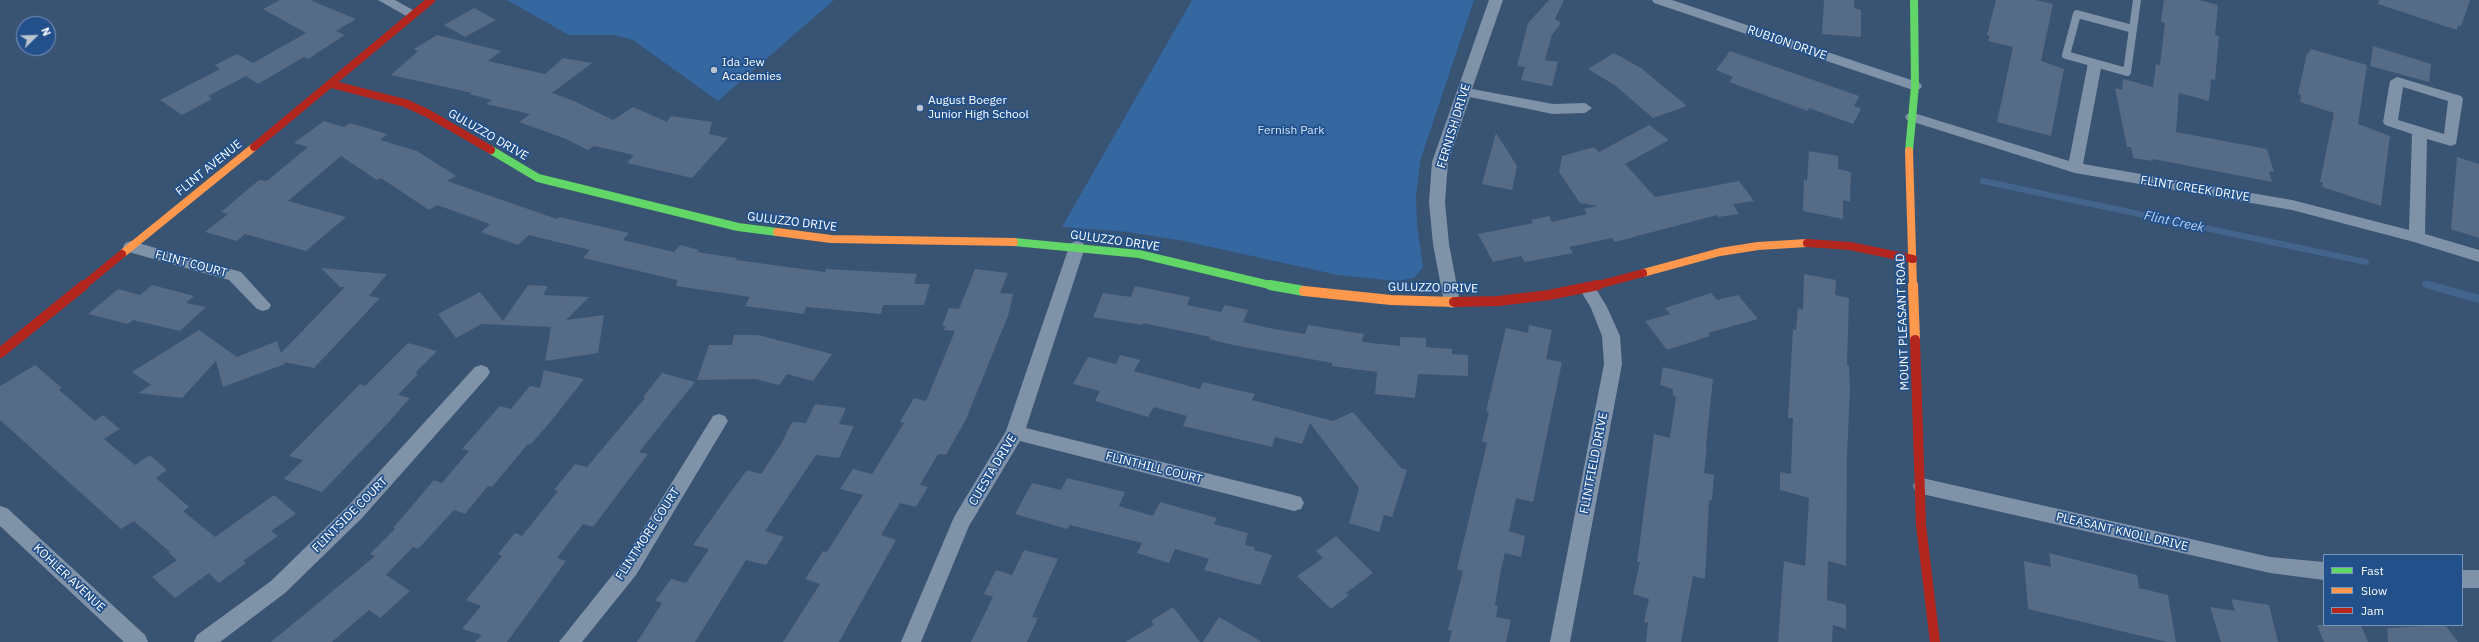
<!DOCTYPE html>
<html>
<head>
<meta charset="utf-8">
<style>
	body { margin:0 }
	#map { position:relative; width:2479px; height:642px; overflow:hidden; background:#395373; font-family:"IBM Plex Sans",sans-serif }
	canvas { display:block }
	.legend { position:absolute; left:2323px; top:554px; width:140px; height:72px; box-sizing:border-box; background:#21508b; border:1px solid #7a96b9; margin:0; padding:5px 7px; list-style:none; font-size:12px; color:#fff }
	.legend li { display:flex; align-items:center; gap:8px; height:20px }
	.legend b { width:20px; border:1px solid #7a96b9 }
	.north { position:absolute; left:16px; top:16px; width:40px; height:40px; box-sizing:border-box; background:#21508b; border:1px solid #7a96b9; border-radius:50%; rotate:67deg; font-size:11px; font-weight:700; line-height:16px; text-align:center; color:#fff }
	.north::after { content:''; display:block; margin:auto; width:14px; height:18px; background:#bac3ce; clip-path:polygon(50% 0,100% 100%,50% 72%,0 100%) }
</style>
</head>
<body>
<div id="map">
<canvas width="2479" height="642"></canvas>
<ul class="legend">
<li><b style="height:5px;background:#63d668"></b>Fast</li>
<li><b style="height:5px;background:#ff974d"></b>Slow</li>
<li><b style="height:5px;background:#b3261e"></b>Jam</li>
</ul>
<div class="north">N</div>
</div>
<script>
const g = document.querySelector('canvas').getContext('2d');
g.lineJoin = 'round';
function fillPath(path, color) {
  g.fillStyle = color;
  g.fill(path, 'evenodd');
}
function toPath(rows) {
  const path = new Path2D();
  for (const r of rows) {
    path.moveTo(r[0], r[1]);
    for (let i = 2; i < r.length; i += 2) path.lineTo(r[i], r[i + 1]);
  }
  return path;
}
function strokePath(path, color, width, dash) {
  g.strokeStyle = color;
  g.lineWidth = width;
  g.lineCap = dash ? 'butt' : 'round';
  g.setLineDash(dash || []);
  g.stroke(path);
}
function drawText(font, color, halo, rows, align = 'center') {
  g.font = font + ' "IBM Plex Sans",sans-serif';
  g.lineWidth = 3.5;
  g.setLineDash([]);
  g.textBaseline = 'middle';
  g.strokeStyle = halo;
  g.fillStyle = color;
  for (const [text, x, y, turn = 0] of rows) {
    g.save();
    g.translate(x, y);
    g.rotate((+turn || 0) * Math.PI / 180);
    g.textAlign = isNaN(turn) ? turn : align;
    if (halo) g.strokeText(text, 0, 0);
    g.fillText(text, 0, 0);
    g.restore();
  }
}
fillPath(toPath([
	[507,0,834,0,718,101,633,40,614,35,569,35],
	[1192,0,1474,0,1421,158,1416,195,1417,226,1423,267,1414,278,1396,281,1338,275,1184,241,1128,232,1062,227]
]), '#3567a1');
strokePath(toPath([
	[1983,181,2366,262],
	[2425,284,2432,286]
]), '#43648d', 6);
strokePath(toPath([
	[2429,285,2479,299]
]), '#43648d', 8);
fillPath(toPath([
	[280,0,310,0,356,19,336,31,345,35,308,59,304,57,258,84,246,76,208,96,212,99,182,115,160,100,220,69,215,65,237,54,253,63,306,33,263,9],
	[1549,0,1564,0,1555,19,1561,23,1552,35,1545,60,1558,62,1552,86,1521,80,1525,67,1517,66,1528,23],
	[1824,0,1854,0,1854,8,1861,10,1861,37,1822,34],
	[1996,0,2036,0,2053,4,2041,61,2064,69,2051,136,1997,122,2013,47,1988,41,1990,36,1987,35],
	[2164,0,2199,0,2218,5,2215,35,2219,36,2215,80,2211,79,2209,101,2179,93,2176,132,2267,149,2274,172,2269,171,2272,182,2153,159,2153,161,2133,158,2131,147,2127,147,2115,88,2122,90,2123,79,2153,87,2156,64,2160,65,2165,23,2161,22],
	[2379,0,2470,0,2461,26,2458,25,2457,30,2378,4],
	[474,8,496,20,465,37,444,25],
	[437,35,501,51,488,61,545,74,563,58,592,63,552,93,574,101,613,120,633,107,667,122,671,116,712,122,709,134,728,138,692,178,627,163,634,155,594,146,588,150,566,139,519,122,530,114,486,104,492,100,469,94,472,93,391,75,418,51,414,49],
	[2373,46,2431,64,2429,82,2370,66],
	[2311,49,2367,65,2358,124,2390,136,2381,206,2322,187,2323,183,2320,182,2334,113,2300,102,2301,95,2298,94,2307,53,2309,53],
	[1730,51,1859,96,1854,106,1861,109,1853,124,1809,108,1808,111,1729,82,1733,77,1716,70],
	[1614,53,1641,68,1687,106,1653,118,1616,86,1588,69],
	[324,121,344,127,350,123,387,134,380,140,417,151,456,176,447,181,557,219,560,217,629,233,623,240,674,252,680,245,699,250,697,252,737,258,736,260,825,272,826,269,917,274,914,284,930,284,924,305,883,305,881,314,806,307,804,314,745,306,750,297,676,286,677,280,583,258,590,250,529,235,518,245,481,232,490,224,437,205,429,210,381,178,377,180,341,156,288,201,346,217,306,251,245,234,237,241,205,232,228,214,221,212,259,180,267,181,308,147,294,143],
	[1649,125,1669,140,1625,164,1655,197,1739,181,1754,201,1733,204,1739,214,1718,217,1717,215,1615,242,1612,238,1569,247,1573,253,1525,262,1521,256,1493,262,1478,234,1533,223,1531,220,1549,216,1552,222,1587,214,1584,209,1597,206,1580,203,1559,172,1562,156,1594,147,1599,152],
	[1496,133,1517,166,1512,190,1482,184],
	[1809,151,1838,156,1838,169,1851,172,1850,202,1843,200,1843,219,1803,211,1804,180,1807,181],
	[2457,157,2479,164,2479,238,2451,229],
	[321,268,387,274,369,296,380,298,314,368,284,362,285,364,223,387,216,361,182,398,138,393,151,385,132,372,199,330,237,357,277,341,281,353,345,287,340,287],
	[975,269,1008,273,1000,293,1013,294,1008,316,966,419,946,455,938,454,920,485,928,487,916,507,900,503,881,535,896,540,839,642,783,642,820,584,805,579,823,551,827,552,863,495,840,489,853,469,872,474,904,423,900,422,914,398,926,401,955,331,944,330,946,326,942,326,949,308,959,309],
	[1804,274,1836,280,1835,295,1849,298,1847,365,1849,366,1850,389,1847,457,1846,566,1828,561,1827,600,1846,605,1846,629,1833,625,1832,642,1778,642,1784,561,1805,566,1809,498,1780,490,1780,472,1791,474,1793,418,1788,418,1793,329,1796,330,1798,308,1803,310],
	[152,285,194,296,186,303,206,307,180,331,133,320,128,324,88,314,118,289,140,295],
	[528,285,548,286,543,295,589,297,566,320,604,315,598,353,545,361,551,327,482,324,456,338,438,314,480,292,503,321],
	[1135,286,1190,297,1187,305,1221,312,1225,305,1248,310,1243,322,1269,328,1305,334,1308,325,1364,334,1362,342,1400,346,1400,337,1426,338,1426,347,1452,349,1452,354,1468,355,1468,376,1418,374,1415,398,1375,394,1377,372,1332,366,1332,363,1233,345,1209,339,1210,337,1143,323,1142,325,1093,317,1103,293,1131,297],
	[1711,293,1717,300,1738,295,1758,319,1708,333,1710,336,1667,350,1645,321,1670,314,1665,308],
	[1529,325,1552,330,1546,359,1562,362,1533,502,1516,498,1509,531,1525,536,1521,557,1505,553,1500,574,1495,605,1498,606,1496,617,1511,620,1506,642,1449,642,1452,631,1448,630,1463,571,1457,569,1487,443,1482,441,1489,412,1486,411,1506,328,1528,333],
	[734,335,758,335,832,354,813,381,787,374,779,385,755,379,697,380,709,345,732,345],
	[408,343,437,351,415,373,418,374,398,395,410,398,388,423,322,492,284,479,303,460,289,456,360,384,365,386],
	[1120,355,1140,360,1134,371,1200,389,1203,382,1255,394,1252,400,1333,421,1353,412,1401,468,1407,470,1392,517,1384,515,1379,532,1349,523,1359,488,1310,423,1302,444,1275,437,1272,447,1183,426,1187,416,1154,407,1148,417,1095,401,1100,391,1073,384,1088,357,1116,364],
	[35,365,62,388,59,390,95,421,103,415,120,429,104,439,135,465,150,455,167,470,156,478,189,507,183,511,215,537,274,495,296,514,271,531,278,536,243,561,246,563,219,583,209,573,175,598,152,577,177,560,169,553,170,552,134,521,121,529,0,420,0,386],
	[1663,367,1713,379,1706,446,1707,446,1704,473,1714,475,1712,500,1709,500,1705,579,1693,576,1681,642,1646,642,1648,623,1644,622,1649,599,1633,594,1640,562,1637,562,1641,533,1654,434,1670,438,1676,397,1673,396,1673,389,1660,385],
	[544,370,584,379,552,420,530,445,528,444,492,487,488,486,465,514,454,510,418,549,413,547,386,575,410,591,380,618,369,610,332,642,271,642,375,556,370,554,395,529,393,528,434,480,442,483,469,451,462,449,500,406,511,409,530,386,540,388],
	[662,373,695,382,639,452,648,454,593,527,583,524,557,558,566,561,507,642,475,642,482,635,462,629,481,606,466,600,502,556,498,554,515,533,522,536,558,491,554,490,575,464,587,467,645,398,643,397],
	[815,404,846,408,839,424,854,426,839,458,816,455,765,531,784,537,766,565,746,560,695,642,637,642,662,603,655,601,671,579,686,583,709,549,693,545,727,497,747,470,761,474,781,444,792,422,806,423],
	[1067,478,1125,492,1119,506,1153,516,1160,502,1217,518,1214,524,1248,533,1245,545,1255,547,1254,550,1272,555,1260,585,1204,570,1209,559,1175,549,1169,563,1137,553,1142,543,1070,525,1067,529,1015,514,1032,483,1061,490],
	[1336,536,1373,573,1346,593,1349,595,1331,609,1297,576,1323,558,1316,551],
	[1024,550,1058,559,1032,617,1038,618,1027,642,971,642,993,597,984,594,996,570,1012,575],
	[2049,553,2137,575,2139,588,2168,595,2176,642,2167,642,2028,609,2024,561,2051,567],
	[2231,599,2269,605,2278,642,2221,642,2210,607,2235,611],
	[1173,607,1200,642,1125,642,1154,625,1151,621],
	[1219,617,1262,642,1203,642],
	[2317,625,2361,625,2368,642,2324,642],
	[2445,625,2458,642,2388,642,2387,628]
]), '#566b85');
strokePath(toPath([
	[2077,14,2133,29,2127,72,2066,55,2077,14],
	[2133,29,2137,0]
]), '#8092a7', 8);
fillPath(toPath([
	[378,0,395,0,420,14,413,18,408,17,378,0],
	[1489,0,1503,0,1472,89,1553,104,1585,103,1592,108,1585,113,1553,114,1470,97,1448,162,1445,202,1449,244,1460,302,1458,306,1452,308,1446,306,1444,302,1433,244,1429,202,1432,162,1489,0],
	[1652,0,1672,0,1920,83,1922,86,1920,89,1910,89,1654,3,1652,0],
	[2095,59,2102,63,2083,164,2292,200,2409,230,2412,134,2385,125,2383,122,2390,81,2397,77,2461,96,2463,99,2456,144,2451,146,2427,139,2425,234,2479,250,2479,262,2414,242,2292,210,2075,173,1907,120,1905,117,1907,114,1917,114,2069,161,2088,63,2095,59],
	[2403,87,2448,101,2444,134,2398,120,2403,87],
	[131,241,241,272,271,305,269,309,263,311,257,309,229,280,125,251,123,247,125,243,131,241],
	[1077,241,1083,243,1085,247,1026,428,1294,495,1301,497,1304,503,1301,509,1294,511,1020,441,969,526,921,642,901,642,954,517,1006,431,1069,247,1071,243,1077,241],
	[1587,282,1593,284,1607,307,1620,336,1622,364,1570,642,1550,642,1604,364,1602,336,1591,308,1579,288,1581,284,1587,282],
	[481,365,487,367,490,372,487,377,362,518,285,593,220,642,194,642,197,635,271,581,348,506,475,367,481,365],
	[719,414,725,416,728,421,636,575,582,642,559,642,622,563,713,416,719,414],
	[1922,478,2270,557,2324,562,2324,580,2270,573,1922,494,1915,491,1913,486,1915,481,1922,478],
	[0,506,7,508,145,635,148,642,124,642,0,526,0,506],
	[2462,570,2479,570,2479,588,2462,588,2462,570]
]), '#8092a7');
strokePath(toPath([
	[491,150,538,178,738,227,777,232],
	[1909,151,1915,86,1914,0],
	[1014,242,1139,254,1274,286]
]), '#63d668', 8);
strokePath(toPath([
	[1270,285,1304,291]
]), '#63d668', 10);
strokePath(toPath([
	[1909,151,1913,286],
	[777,232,831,239,1014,242],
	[122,254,254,147],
	[1643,273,1720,252,1758,246,1807,243]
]), '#ff974d', 8);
strokePath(toPath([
	[1913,285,1915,340],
	[1304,291,1391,300,1454,302]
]), '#ff974d', 10);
strokePath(toPath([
	[331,84,405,103,427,113,491,150],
	[254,147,431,0],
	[1807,243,1850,246,1913,259],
	[83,286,122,254],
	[1594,286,1643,273]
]), '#b3261e', 8);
strokePath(toPath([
	[1454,302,1498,301,1549,295,1598,285],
	[1915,340,1921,525,1935,642],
	[0,353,84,285]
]), '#b3261e', 10);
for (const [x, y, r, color] of [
	[714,70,4,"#bac3ce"],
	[920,108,4,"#bac3ce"]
]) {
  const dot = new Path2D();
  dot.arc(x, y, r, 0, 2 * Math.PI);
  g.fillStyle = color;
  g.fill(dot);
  strokePath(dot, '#21508b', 1.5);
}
drawText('12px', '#fff', '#21508b', [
	["RUBION DRIVE",1787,43,19],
	["FERNISH DRIVE",1454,126,-73],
	["GULUZZO DRIVE",488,135,30],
	["FLINT AVENUE",209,168,-39],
	["FLINT CREEK DRIVE",2195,189,9],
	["GULUZZO DRIVE",792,222,7],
	["GULUZZO DRIVE",1115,241,8],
	["FLINT COURT",191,264,15],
	["GULUZZO DRIVE",1433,288,1],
	["MOUNT PLEASANT ROAD",1903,322,-92],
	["FLINTFIELD DRIVE",1594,463,-79],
	["FLINTHILL COURT",1154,468,14],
	["CUESTA DRIVE",993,470,-59],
	["FLINTSIDE COURT",350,515,-45],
	["PLEASANT KNOLL DRIVE",2122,532,13],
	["FLINTMORE COURT",648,534,-57],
	["KOHLER AVENUE",69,578,43]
]);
drawText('12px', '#fff', '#21508b', [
	["Ida Jew",722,63],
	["Academies",722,77],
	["August Boeger",928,101],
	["Junior High School",928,115]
], 'left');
drawText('12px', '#d2e4f8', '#21508b', [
	["Fernish Park",1291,131]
]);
drawText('italic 13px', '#b9d4f2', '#21508b', [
	["Flint Creek",2174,222,12]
]);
</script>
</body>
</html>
